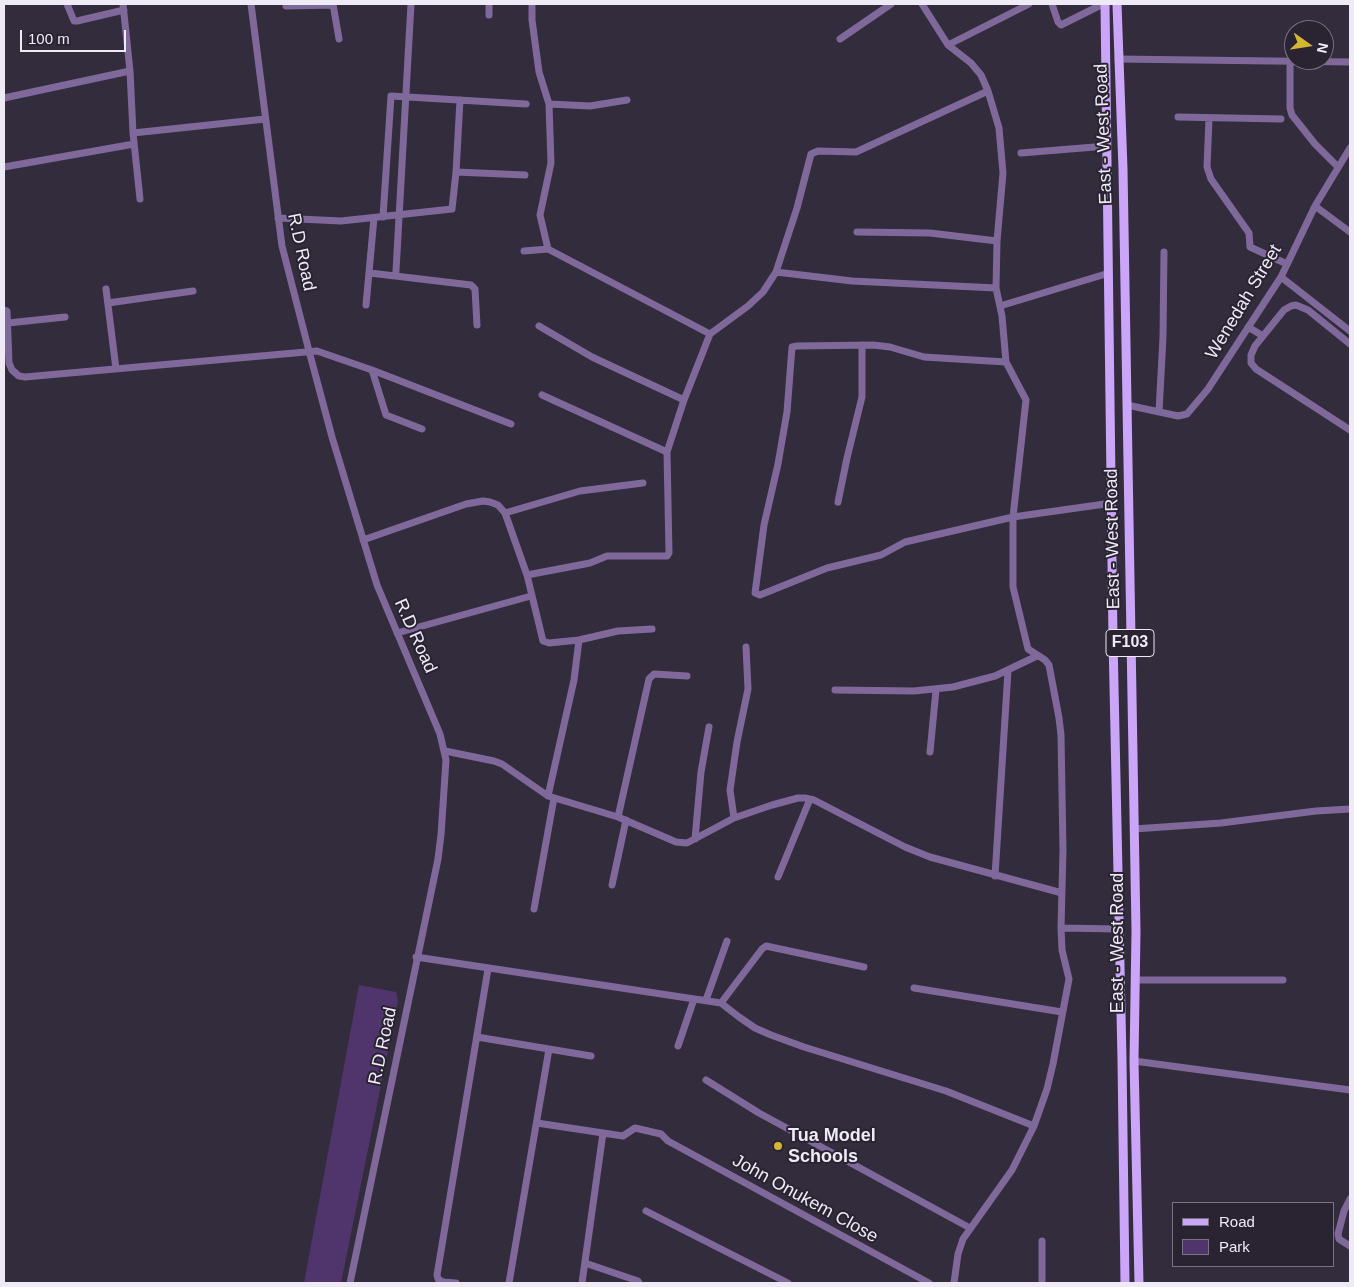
<!DOCTYPE html>
<html>
<head>
<meta charset="utf-8">
<style>
	body { margin:0 }
	#map { position:relative; width:1354px; height:1287px; overflow:hidden; background:#332c3c; font-family:Arial,sans-serif }
	canvas { display:block }
	.frame { position:absolute; inset:0; border:5px solid #efebf6; pointer-events:none }
	.legend { position:absolute; left:1172px; top:1202px; width:162px; height:65px; box-sizing:border-box; background:#292332; border:1px solid #787380; margin:0; padding:6px 9px; list-style:none; font-size:15px; color:#efebf6 }
	.legend li { display:flex; align-items:center; gap:10px; height:25px }
	.legend b { width:25px; border:1px solid #787380 }
	.north { position:absolute; left:1284px; top:20px; width:50px; height:50px; box-sizing:border-box; background:#292332; border:1px solid #787380; border-radius:50%; rotate:103deg; font-size:14px; font-weight:700; line-height:20px; text-align:center; color:#efebf6 }
	.north::after { content:''; display:block; margin:auto; width:18px; height:22px; background:#d5b534; clip-path:polygon(50% 0,100% 100%,50% 72%,0 100%) }
	.scale { position:absolute; left:20px; top:30px; width:106px; height:22px; box-sizing:border-box; border:2px solid #efebf6; border-top:0; padding-left:6px; font-size:15px; line-height:18px; white-space:nowrap; color:#efebf6; -webkit-text-stroke:4px #292332; paint-order:stroke }
</style>
</head>
<body>
<div id="map">
<canvas width="1354" height="1287"></canvas>
<div class="frame"></div>
<ul class="legend">
<li><b style="height:6px;background:#caa5f8"></b>Road</li>
<li><b style="height:14px;background:#50356d"></b>Park</li>
</ul>
<div class="north">N</div>
<div class="scale">100 m</div>
</div>
<script>
const g = document.querySelector('canvas').getContext('2d');
g.lineJoin = 'round';
function fillPath(path, color) {
  g.fillStyle = color;
  g.fill(path, 'evenodd');
}
function toPath(rows) {
  const path = new Path2D();
  for (const r of rows) {
    path.moveTo(r[0], r[1]);
    for (let i = 2; i < r.length; i += 2) path.lineTo(r[i], r[i + 1]);
  }
  return path;
}
function strokePath(path, color, width, dash) {
  g.strokeStyle = color;
  g.lineWidth = width;
  g.lineCap = dash ? 'butt' : 'round';
  g.setLineDash(dash || []);
  g.stroke(path);
}
function drawText(font, color, halo, rows, align = 'center') {
  g.font = font + ' Arial,sans-serif';
  g.lineWidth = 4;
  g.setLineDash([]);
  g.textBaseline = 'middle';
  g.strokeStyle = halo;
  g.fillStyle = color;
  for (const [text, x, y, turn = 0] of rows) {
    g.save();
    g.translate(x, y);
    g.rotate((+turn || 0) * Math.PI / 180);
    g.textAlign = isNaN(turn) ? turn : align;
    if (halo) g.strokeText(text, 0, 0);
    g.fillText(text, 0, 0);
    g.restore();
  }
}
fillPath(toPath([
	[359,985,396,992,398,1001,341,1283,304,1283]
]), '#50356d');
strokePath(toPath([
	[67,4,74,21,77,21,124,10],
	[123,4,130,71,133,133,140,199],
	[251,4,282,246,309,351,332,437,377,585,440,734,446,760,441,835,438,859,350,1283],
	[333,4,339,39],
	[489,4,489,15],
	[532,4,532,20,539,72,549,104,551,163,540,215,548,249],
	[922,4,948,45,971,63,981,75,988,91,999,128,1003,173,997,241,996,288,1002,316,1006,362,1026,400,1013,517,1013,587,1028,649,1045,660,1049,665,1059,718,1061,735,1063,850,1061,928,1062,950,1069,979,1053,1064,1047,1089,1034,1126,1012,1170,963,1239,958,1254,954,1283],
	[1052,4,1058,22,1061,25,1103,4],
	[286,6,333,5],
	[840,39,891,4],
	[948,45,1029,4],
	[1118,59,1350,62],
	[1290,61,1290,108,1292,115,1315,144,1338,167],
	[4,98,130,71],
	[549,104,590,106,627,100],
	[1178,117,1281,119],
	[1209,118,1207,167,1211,179,1249,233,1250,247,1287,264],
	[133,133,265,119],
	[1021,153,1107,146],
	[4,167,134,144],
	[456,172,525,175],
	[1315,206,1350,232],
	[383,217,391,96,526,104],
	[278,218,341,221,452,209,456,172,460,100],
	[857,232,930,233,997,241],
	[524,251,548,249,710,334],
	[396,271,411,4],
	[776,272,852,281,996,288],
	[370,273,471,285,475,289,477,325],
	[1281,277,1350,331],
	[106,289,116,369],
	[108,303,193,291],
	[366,305,374,218],
	[1000,306,1109,273],
	[4,310,7,311,9,363,12,370,19,376,25,377,317,351,372,370,511,424],
	[8,323,65,317],
	[539,326,592,357,684,400],
	[1248,327,1263,336,1255,346,1251,355,1251,363,1256,369,1350,430],
	[1263,336,1284,310,1291,306,1296,305,1308,310,1350,344],
	[1006,362,924,357,890,347,873,345,797,346,792,347,787,412,778,464,764,525,755,593,760,595,827,568,881,555,905,542,1013,517,1112,503],
	[372,370,386,415,422,429],
	[542,395,667,452],
	[1127,405,1178,416,1187,414,1208,389,1281,277,1315,206,1350,148],
	[1159,412,1163,337,1164,252],
	[838,502,847,458,862,397,862,345],
	[505,513,580,491,643,483],
	[363,540,466,504,483,501,490,502,498,505,505,513,527,575,543,641,549,643,579,640,618,631,652,629],
	[527,575,590,563,607,556,667,556,669,553,667,452,684,400,710,334,748,306,763,292,776,272,797,208,811,154,818,151,856,152,988,91],
	[397,633,531,596],
	[835,690,914,691,953,687,995,676,1037,656],
	[445,751,494,761,502,764,548,796,618,817,676,842,687,843,734,818,772,805,798,798,805,798,814,800,905,847,930,857,1062,893],
	[930,752,936,690],
	[548,796,574,680,579,640],
	[618,817,649,679,654,674,687,676],
	[734,818,730,790,737,742,748,689,746,647],
	[1134,829,1221,823,1316,811,1350,809],
	[695,839,701,772,709,727],
	[995,876,1008,671],
	[778,877,810,799],
	[612,885,626,820],
	[534,909,554,798],
	[1061,928,1118,929],
	[416,957,721,1003,739,1017,755,1028,771,1035,804,1047,946,1091,1034,1126],
	[1135,980,1283,980],
	[914,988,1062,1012],
	[706,1000,727,941],
	[721,1003,762,949,766,946,864,967],
	[477,1037,591,1056],
	[678,1046,694,999],
	[1134,1061,1350,1090],
	[706,1080,759,1113,970,1228],
	[537,1123,623,1136,635,1128,661,1134,668,1141,929,1283],
	[1350,1199,1344,1211,1338,1234,1339,1239,1350,1246],
	[646,1211,788,1283],
	[1042,1241,1042,1283],
	[585,1263,638,1281,639,1283],
	[456,1283,443,1282,438,1279,437,1275,488,969],
	[509,1283,549,1049],
	[582,1283,603,1133]
]), '#7f699b', 7);
strokePath(toPath([
	[1105,4,1113,639,1122,1060,1125,1283],
	[1117,4,1123,169,1136,931,1134,1061,1139,1283]
]), '#caa5f8', 9);
for (const [x, y, r, color] of [
	[778,1146,5,"#d5b534"]
]) {
  const dot = new Path2D();
  dot.arc(x, y, r, 0, 2 * Math.PI);
  g.fillStyle = color;
  g.fill(dot);
  strokePath(dot, '#292332', 2);
}
for (const [x, y, w] of [
	[1130,643,48]
]) {
  const box = new Path2D();
  box.roundRect(x - w / 2, y - 13.5, w, 27, 4);
  g.fillStyle = '#292332';
  g.fill(box);
  strokePath(box, '#efebf6', 1);
}
drawText('bold 16px', '#efebf6', null, [
	["F103",1130,643]
]);
drawText('18px', '#efebf6', '#292332', [
	["East - West Road",1104,134,-92],
	["R.D Road",301,252,78],
	["Wenedah Street",1244,302,-59],
	["East - West Road",1113,539,-91],
	["R.D Road",415,636,66],
	["East - West Road",1118,943,-90],
	["R.D Road",383,1046,-78],
	["John Onukem Close",805,1199,29]
]);
drawText('bold 18px', '#efebf6', '#292332', [
	["Tua Model",788,1136],
	["Schools",788,1157]
], 'left');
</script>
</body>
</html>
